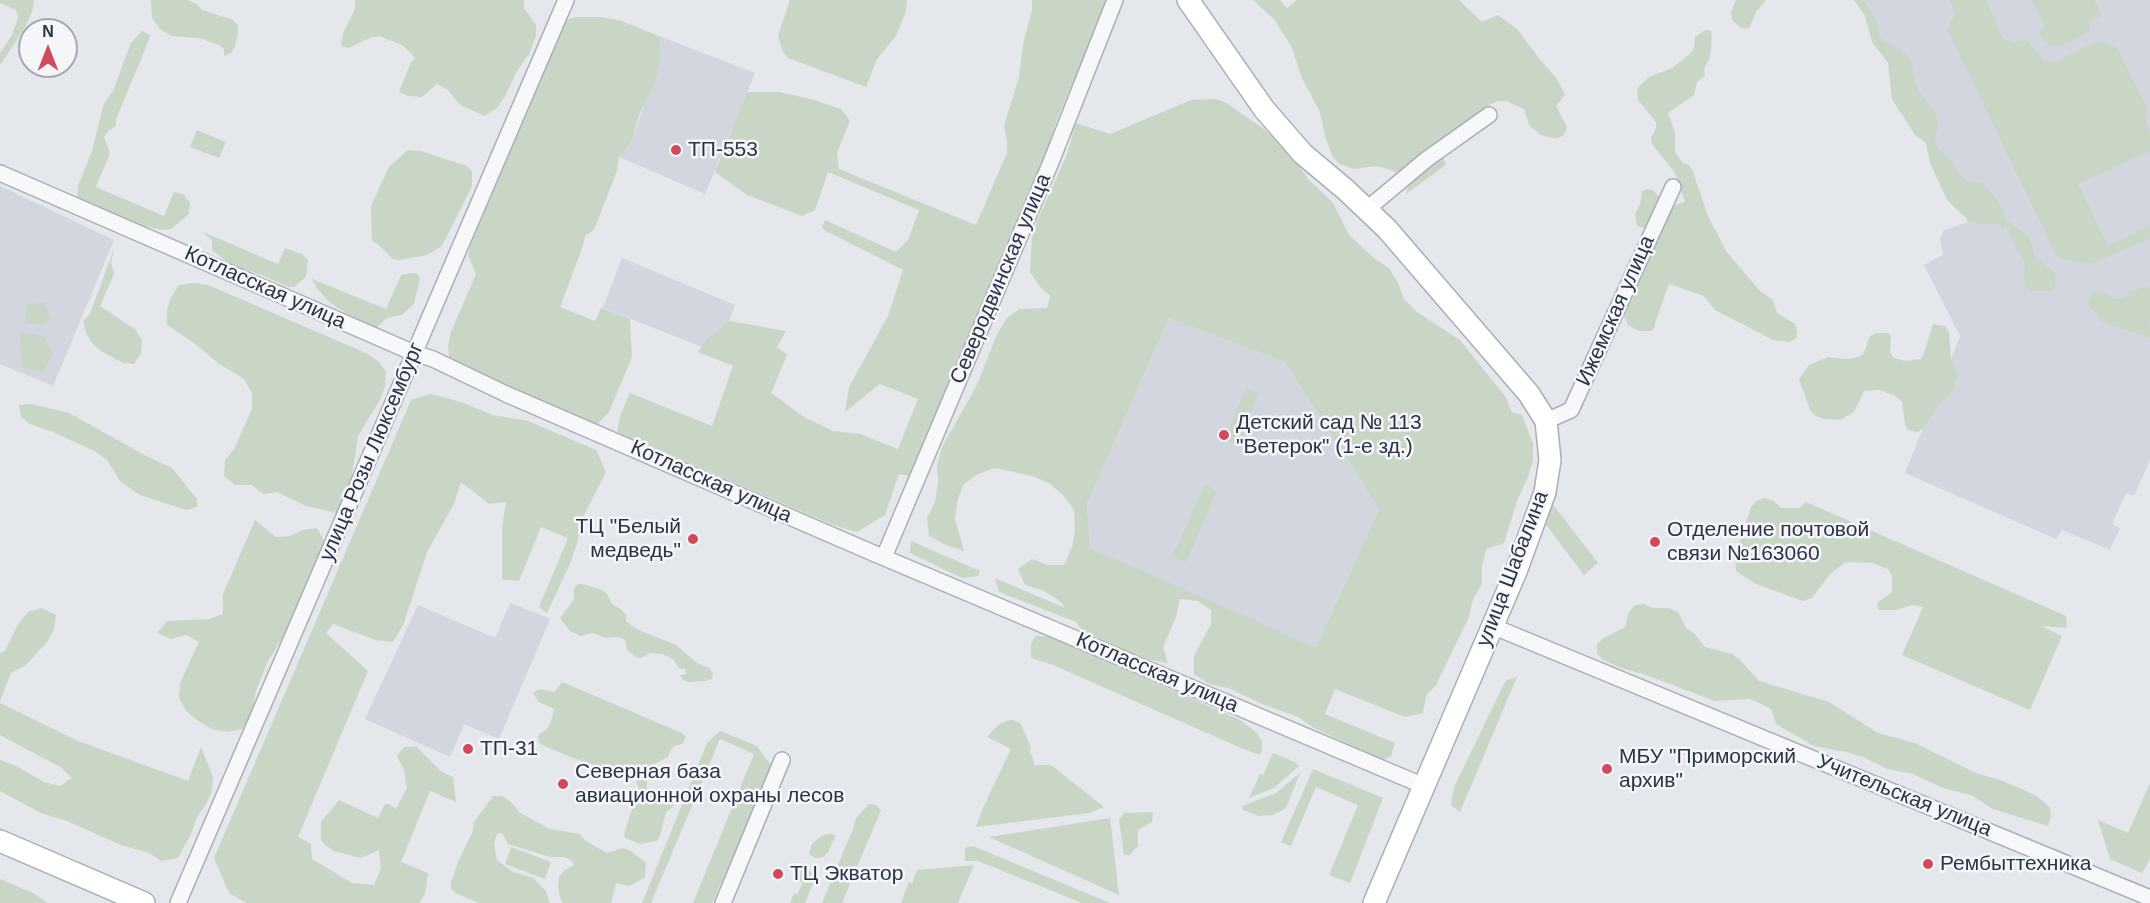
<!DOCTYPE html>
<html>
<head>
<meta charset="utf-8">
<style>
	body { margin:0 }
	#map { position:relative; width:2150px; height:903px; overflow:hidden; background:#e4e7ec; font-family:Arial,sans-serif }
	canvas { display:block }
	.north { position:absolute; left:18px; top:18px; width:60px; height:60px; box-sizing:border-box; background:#f4f6f9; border:2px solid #a4a8b1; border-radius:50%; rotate:0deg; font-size:16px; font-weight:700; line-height:24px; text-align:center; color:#2b3445 }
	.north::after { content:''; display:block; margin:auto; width:21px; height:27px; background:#d1495b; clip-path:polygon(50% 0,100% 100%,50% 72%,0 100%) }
</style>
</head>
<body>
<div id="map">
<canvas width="2150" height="903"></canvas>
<div class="north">N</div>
</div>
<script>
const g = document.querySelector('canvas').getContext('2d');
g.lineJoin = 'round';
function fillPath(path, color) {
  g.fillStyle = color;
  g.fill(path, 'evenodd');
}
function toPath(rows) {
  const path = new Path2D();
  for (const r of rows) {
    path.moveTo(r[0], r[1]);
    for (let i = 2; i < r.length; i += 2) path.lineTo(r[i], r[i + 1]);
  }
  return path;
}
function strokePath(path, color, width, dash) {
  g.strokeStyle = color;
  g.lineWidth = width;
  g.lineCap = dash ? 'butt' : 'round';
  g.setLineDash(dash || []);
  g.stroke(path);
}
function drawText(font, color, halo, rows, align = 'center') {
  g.font = font + ' Arial,sans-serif';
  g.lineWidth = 5;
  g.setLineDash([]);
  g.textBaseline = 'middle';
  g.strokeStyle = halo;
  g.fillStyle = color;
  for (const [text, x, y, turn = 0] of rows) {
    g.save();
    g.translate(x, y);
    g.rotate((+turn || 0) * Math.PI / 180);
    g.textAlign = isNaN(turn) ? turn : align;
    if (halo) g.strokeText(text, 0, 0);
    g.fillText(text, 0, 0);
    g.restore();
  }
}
fillPath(toPath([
	[1862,0,2150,0,2150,460,2134,496,2126,493,2112,524,2120,528,2110,550,2062,530,2056,539,1905,473,1960,336,1924,265,1943,255,1940,239,1944,230,1968,222],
	[659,36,755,73,705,194,619,157,631,143,661,56],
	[0,186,114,240,53,386,0,364],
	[622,258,735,305,729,321,702,347,603,308],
	[1169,318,1285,362,1379,509,1316,647,1090,549,1087,504],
	[510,603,550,619,499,739,464,724,450,757,365,719,418,605,495,638]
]), '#d2d6de');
fillPath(toPath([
	[0,0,34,0,32,12,23,31,0,65,0,53,12,35,18,17,16,10,0,3],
	[151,0,188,0,197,4,202,10,233,20,238,25,238,33,235,47,231,53,224,56,224,49,219,45,199,38,172,36,160,29,152,18],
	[355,0,524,0,524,8,536,25,536,36,529,54,517,71,506,95,497,108,485,116,460,105,448,90,437,84,422,97,408,96,399,92,411,62,415,59,412,54,402,45,379,36,372,37,348,48,341,46,343,33,355,9],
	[790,0,907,0,905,14,896,36,877,59,866,87,788,58,783,52,778,36],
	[1032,0,1107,0,1058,117,1023,220,1011,233,1002,254,998,274,989,289,945,389,945,408,913,477,899,474,885,515,857,532,833,525,617,432,620,416,630,393,712,426,733,366,698,352,707,339,729,321,786,331,777,347,787,355,771,393,804,417,833,431,860,434,898,449,918,399,880,384,845,412,849,387,888,316,903,270,826,231,822,227,825,220,896,252,908,240,919,210,828,172,815,210,802,216,747,195,715,172,747,92,779,92,811,99,841,109,850,121,837,153,839,169,976,225,1007,153,1007,142,1004,126,1019,77,1023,44,1032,10],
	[1253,0,1280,0,1287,8,1297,0,1459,0,1482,22,1498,15,1517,29,1538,57,1557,79,1565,95,1556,106,1567,127,1564,135,1556,139,1541,135,1529,125,1524,109,1506,101,1498,101,1489,105,1477,117,1441,140,1439,149,1446,165,1406,194,1408,186,1407,179,1393,171,1377,166,1353,169,1338,163,1333,157,1325,136,1320,112,1302,78,1291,46,1274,19],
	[1736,0,1766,0,1756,12,1749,29,1741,28,1732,20,1731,11],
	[1854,0,1864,0,1876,20,1880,38,1900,49,1910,59,1917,89,1935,111,1938,125,1935,139,1937,148,1952,161,1958,174,1966,180,1980,183,1988,188,1999,203,2006,220,2026,234,2031,242,2034,255,2056,274,2055,288,2052,291,2031,291,2025,285,2023,281,2025,269,2024,262,2006,227,2001,229,2000,223,1983,225,1968,220,1947,200,1930,163,1926,143,1915,135,1892,99,1888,63,1872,42,1865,16],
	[1950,0,1986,0,2003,39,2014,43,2026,39,2044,61,2055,62,2095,42,2102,42,2117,48,2147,107,2145,119,2150,133,2150,151,2078,184,2108,246,2150,226,2150,238,2091,264,2062,259,2056,255,1947,29,1955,14],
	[2032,0,2094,0,2102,15,2088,22,2090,31,2067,44,2054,46,2042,39,2039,34,2045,27],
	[576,17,600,17,619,20,659,36,661,56,654,85,639,115,631,143,619,157,617,171,594,230,585,236,583,246,560,307,595,321,601,308,630,319,632,357,609,412,597,425,578,421,449,357,448,346,451,332,476,274,468,255,472,241,565,20],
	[1705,30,1711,31,1712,38,1710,57,1704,69,1705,76,1697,82,1694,95,1668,113,1675,133,1675,152,1683,163,1689,165,1693,172,1708,216,1726,251,1760,291,1773,300,1777,313,1795,324,1797,331,1796,338,1790,342,1773,340,1715,310,1704,296,1669,284,1655,323,1655,327,1651,331,1639,331,1628,325,1623,314,1626,265,1635,257,1648,229,1637,226,1635,214,1640,204,1642,192,1646,189,1653,190,1662,200,1674,205,1685,202,1675,173,1652,144,1651,138,1656,128,1656,122,1638,100,1637,89,1649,77,1672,68,1691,53,1694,48,1695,37],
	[142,31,150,35,149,40,116,119,116,126,107,132,104,137,110,153,96,187,164,216,174,192,183,194,190,203,189,214,171,229,162,230,127,222,79,203,77,198,78,186,92,151,104,103,113,91,131,43],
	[1215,99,1227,103,1239,112,1264,129,1289,152,1309,180,1333,203,1349,235,1375,259,1389,268,1398,283,1404,299,1417,312,1460,340,1505,396,1512,412,1522,415,1533,443,1533,460,1528,477,1517,501,1504,543,1486,549,1482,566,1482,584,1473,599,1469,617,1436,685,1426,696,1423,713,1405,717,1335,689,1325,714,1395,743,1391,756,1383,760,1314,728,1298,717,1262,704,1228,688,1209,684,1194,674,1194,656,1211,624,1211,610,1198,601,1180,599,1176,617,1163,647,1168,663,1151,660,1116,647,1082,630,1076,622,999,592,995,578,1065,608,1060,601,1044,591,1025,585,1018,569,1032,559,1048,565,1064,565,1072,547,1075,530,1074,510,1063,495,1049,483,1032,476,995,468,978,474,963,485,957,502,955,519,964,551,946,545,929,536,927,518,935,502,938,483,937,465,942,447,977,385,997,334,1007,318,1019,309,1047,308,1050,296,1040,287,1030,272,1032,238,1037,221,1066,157,1076,123,1110,134,1191,100],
	[1169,318,1285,362,1379,509,1316,647,1090,548,1087,504],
	[197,130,226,142,219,158,190,147],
	[408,150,421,151,467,166,472,171,472,186,442,246,427,255,400,260,393,259,378,244,372,241,371,206,389,167],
	[203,232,278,264,285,248,302,254,308,260,306,277,294,287,288,287,264,276,231,265,212,250,212,241],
	[115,246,111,262,114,274,100,306,136,330,142,341,141,354,134,364,123,363,101,351,92,343,86,333,83,321,90,314],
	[412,273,417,273,420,278,414,304,402,315,387,318,375,329,358,321,329,302,316,287,312,279,386,309,401,275],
	[193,283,208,285,366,353,378,361,386,372,385,386,380,400,358,436,350,488,336,513,306,506,277,492,264,494,251,485,235,485,224,476,225,460,234,449,252,409,252,393,244,379,218,363,194,343,167,325,167,311,171,297,179,285],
	[2143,287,2150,287,2150,319,2148,322,2150,326,2150,338,2101,321,2088,304,2091,293,2103,291,2113,299,2120,299,2126,298,2128,293],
	[44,303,51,319,41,325,25,323,27,304],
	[1933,324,1945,326,1949,332,1951,359,1958,373,1957,377,1953,391,1933,411,1926,426,1918,432,1908,430,1905,425,1902,402,1894,395,1879,390,1864,391,1854,412,1840,420,1825,419,1816,416,1810,410,1799,379,1809,365,1828,357,1847,359,1858,357,1864,353,1870,336,1877,333,1888,333,1891,336,1890,352,1894,358,1905,361,1921,359,1923,356],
	[20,332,45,337,53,354,42,372,22,368],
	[1246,388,1259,393,1238,445,1225,439],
	[431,394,461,402,493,415,528,421,596,450,606,472,581,521,577,544,570,564,547,613,539,607,568,538,541,527,519,581,502,579,502,527,506,502,489,504,461,482,454,504,427,552,404,623,393,642,376,640,333,624,326,633,368,671,298,837,311,844,312,859,352,883,374,885,381,868,379,850,361,858,334,851,325,845,321,840,321,822,339,800,378,818,385,804,389,804,396,809,407,788,404,770,397,756,404,747,416,746,442,772,453,777,456,802,430,791,401,862,428,873,425,894,419,903,247,903,229,893,214,858,411,400],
	[32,404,69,413,148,457,172,468,197,499,197,507,186,510,140,495,120,481,107,460,96,452,53,432,30,424,21,417,19,405],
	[1205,484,1217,491,1186,562,1172,557],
	[1548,498,1598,563,1584,575,1544,522],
	[1765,498,1774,501,1781,508,1799,508,1806,502,2066,616,2067,628,2041,626,2062,636,2030,710,1902,655,1923,607,1912,605,1896,610,1879,610,1877,603,1892,592,1892,576,1888,569,1872,563,1846,562,1831,573,1812,598,1803,601,1756,584,1736,571,1735,552,1741,539,1751,507,1756,501],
	[255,520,276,537,290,536,303,530,317,528,324,541,323,556,299,610,267,663,256,691,252,717,242,729,227,732,212,729,197,720,186,711,179,698,180,683,199,642,186,635,171,639,157,633,167,621,209,619,223,614,223,594],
	[911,541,980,571,978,576,962,578,910,553],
	[578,584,583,584,602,590,607,594,612,604,622,610,626,615,626,621,636,629,676,645,697,663,709,668,713,673,712,679,705,681,688,682,683,680,680,675,686,674,685,669,679,668,673,659,662,654,651,653,641,658,636,657,627,650,625,640,619,637,607,638,592,633,581,636,570,631,560,618,574,599,574,588],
	[1644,604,1653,608,1669,608,1678,612,1686,628,1694,633,1705,647,1732,654,1740,660,1759,681,1829,702,1878,733,1915,743,1976,773,2003,781,2037,796,2050,808,2051,817,2048,826,1993,809,1971,795,1945,789,1913,774,1887,769,1863,757,1846,752,1814,746,1776,724,1771,709,1757,702,1749,699,1715,701,1643,674,1618,667,1602,659,1597,653,1597,645,1602,639,1625,627,1629,612,1635,605],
	[42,608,56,615,54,630,47,642,26,665,11,673,0,701,0,653,5,651,18,624,28,612],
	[1037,636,1053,637,1240,720,1256,732,1262,742,1262,751,1260,754,1257,754,1241,748,1053,665,1034,659,1031,657,1031,645,1034,638],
	[1517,677,1460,812,1451,805,1454,787,1504,684,1507,680],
	[562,682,682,733,686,737,682,744,674,746,671,749,668,757,648,767,647,771,647,789,649,794,657,799,672,794,674,798,673,807,666,812,661,833,657,841,640,844,625,838,624,834,635,801,640,795,639,788,636,781,638,774,637,771,628,769,622,774,607,770,568,756,540,744,538,741,539,734,546,730,550,724,554,709,539,702,533,693,540,689,555,692],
	[0,703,78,741,188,781,201,747,213,777,212,791,206,804,197,817,191,834,178,858,161,861,149,853,121,845,67,821,41,813,0,791,0,760,16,766,44,782,60,786,72,778,62,768,0,735],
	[1009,720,1014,720,1021,724,1031,748,1030,751,1035,765,1051,765,1104,807,1089,813,976,827,981,812,1011,749,987,737,998,725],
	[720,731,757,746,767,760,773,766,712,903,693,903,754,754,720,739,651,903,642,903,707,743],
	[1273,753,1295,762,1299,766,1274,788,1249,798,1260,774,1263,775],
	[1313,769,1383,798,1350,883,1329,875,1358,805,1316,787,1291,846,1281,842],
	[1300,773,1286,808,1273,815,1259,816,1243,810,1242,806,1276,793],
	[2150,783,2150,859,2142,873,2110,859,2098,820,2128,833],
	[493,796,502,796,510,801,520,813,550,829,579,834,586,841,607,853,623,848,631,851,646,863,645,877,630,886,616,883,611,903,563,903,560,898,558,886,559,877,565,870,574,865,572,861,565,857,550,857,508,844,502,833,497,834,494,843,497,860,513,872,533,878,546,891,550,903,479,903,455,893,451,889,451,882,458,862,472,833,474,822],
	[869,804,876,805,881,810,842,903,822,903,853,829,856,818],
	[1153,812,1152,822,1138,830,1138,846,1130,855,1124,855,1119,820,1124,813],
	[1110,818,1119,895,989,837],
	[830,834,836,835,828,852,823,857,815,858,809,854,812,844,821,836],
	[973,846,1110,903,1082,903,978,861,965,861,965,848],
	[511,847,551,862,545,879,505,864],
	[974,865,958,903,901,903,909,882,912,884,917,870],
	[802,868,817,874,805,903,790,903,794,893,797,894,803,883,797,880],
	[0,879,33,893,48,903,0,903]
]), '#c9d6c5');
const street = toPath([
	[0,173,414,353,433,359,506,394,873,553,1424,786],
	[1366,210,1427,159,1489,115],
	[1546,421,1571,410,1673,187],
	[884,557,1051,162,1115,0],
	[1492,626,2150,898],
	[178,903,566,0],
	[723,903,782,760]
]);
const secondary = toPath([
	[1188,0,1264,109,1303,154,1346,190,1387,229,1529,394,1546,421,1550,460,1545,492,1517,569,1374,903],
	[0,841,144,903]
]);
strokePath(street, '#a9aeb7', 18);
strokePath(secondary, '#a9aeb7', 24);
strokePath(street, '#f7f8fa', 15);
strokePath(secondary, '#fff', 21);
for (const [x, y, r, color] of [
	[676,150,6,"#d1495b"],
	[1224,435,6,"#d1495b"],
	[693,539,6,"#d1495b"],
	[1655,542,6,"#d1495b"],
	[468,749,6,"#d1495b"],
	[1607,769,6,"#d1495b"],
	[563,784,6,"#d1495b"],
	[1928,864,6,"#d1495b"],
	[778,874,6,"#d1495b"]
]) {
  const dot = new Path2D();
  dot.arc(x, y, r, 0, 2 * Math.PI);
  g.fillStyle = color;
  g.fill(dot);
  strokePath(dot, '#f4f6f9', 2);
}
drawText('21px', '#2b3445', '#f4f6f9', [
	["ТП-553",688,150],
	["Детский сад № 113",1236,423],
	["\"Ветерок\" (1-е зд.)",1236,447],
	["ТЦ \"Белый",681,527,"right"],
	["медведь\"",681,551,"right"],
	["Отделение почтовой",1667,530],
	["связи №163060",1667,554],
	["ТП-31",480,749],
	["МБУ \"Приморский",1619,757],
	["архив\"",1619,781],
	["Северная база",575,772],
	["авиационной охраны лесов",575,796],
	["Рембыттехника",1940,864],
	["ТЦ Экватор",790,874]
], 'left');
drawText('21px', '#2b3445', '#f4f6f9', [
	["Северодвинская улица",1001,279,-67],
	["Котласская улица",265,288,24],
	["Ижемская улица",1616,311,-66],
	["улица Розы Люксембург",372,452,-67],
	["Котласская улица",711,482,24],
	["улица Шабалина",1513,569,-69],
	["Котласская улица",1157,673,23],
	["Учительская улица",1904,796,22]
]);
</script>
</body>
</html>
